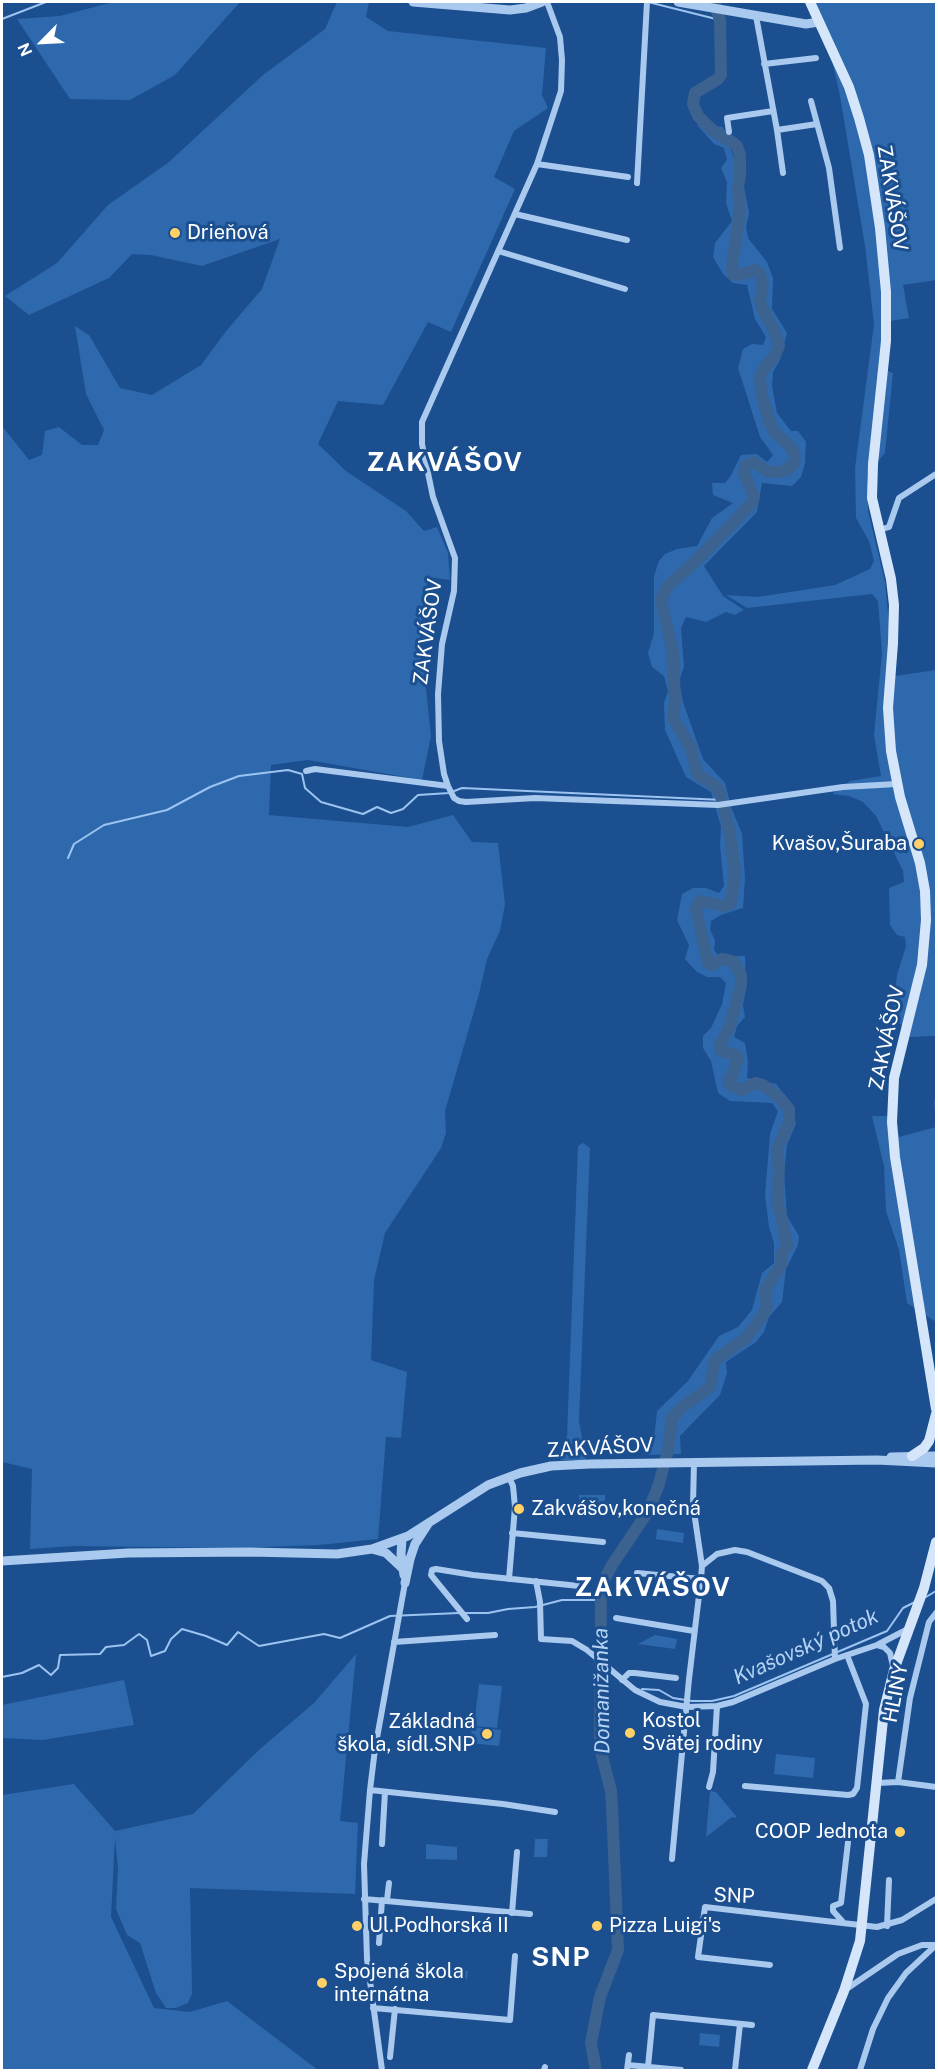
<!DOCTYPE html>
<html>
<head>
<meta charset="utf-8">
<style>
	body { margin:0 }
	#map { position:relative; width:938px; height:2072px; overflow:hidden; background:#1b4f8f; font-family:"Public Sans",sans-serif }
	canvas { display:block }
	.frame { position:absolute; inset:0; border:3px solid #fff; pointer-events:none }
	.north { position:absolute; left:12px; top:12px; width:60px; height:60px; -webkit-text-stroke:4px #1b4f8f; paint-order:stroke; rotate:246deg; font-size:16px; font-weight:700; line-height:24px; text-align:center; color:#fff }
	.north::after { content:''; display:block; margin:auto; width:21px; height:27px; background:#fff; clip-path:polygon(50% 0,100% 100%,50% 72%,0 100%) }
</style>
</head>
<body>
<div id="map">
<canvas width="938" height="2072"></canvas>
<div class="frame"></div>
<div class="north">N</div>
</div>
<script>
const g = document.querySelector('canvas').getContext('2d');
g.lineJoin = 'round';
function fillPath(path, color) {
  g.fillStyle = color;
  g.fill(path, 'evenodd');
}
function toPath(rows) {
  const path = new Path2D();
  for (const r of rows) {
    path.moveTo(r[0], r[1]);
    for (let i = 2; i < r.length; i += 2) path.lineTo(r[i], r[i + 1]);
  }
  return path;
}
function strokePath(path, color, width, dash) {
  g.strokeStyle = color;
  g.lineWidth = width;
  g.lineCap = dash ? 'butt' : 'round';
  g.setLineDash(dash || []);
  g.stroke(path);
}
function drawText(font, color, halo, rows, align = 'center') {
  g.font = font + ' "Public Sans",sans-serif';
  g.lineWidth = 6;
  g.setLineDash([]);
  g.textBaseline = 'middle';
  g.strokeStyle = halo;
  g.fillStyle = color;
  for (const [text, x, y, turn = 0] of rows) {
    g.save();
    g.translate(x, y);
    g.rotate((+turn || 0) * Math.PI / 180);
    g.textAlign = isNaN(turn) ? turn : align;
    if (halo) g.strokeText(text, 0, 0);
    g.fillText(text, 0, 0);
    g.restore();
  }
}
fillPath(toPath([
	[113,2,240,2,175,75,130,100,70,99,17,19,60,16],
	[337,2,369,2,366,17,388,31,546,48,542,95,548,108,514,131,494,177,515,189,451,332,428,322,383,405,338,401,318,444,346,471,406,511,424,531,437,527,448,553,450,580,428,577,420,632,431,736,422,780,308,760,271,765,269,815,408,827,453,815,472,842,498,843,505,904,500,931,487,959,479,994,445,1111,446,1133,441,1148,385,1233,374,1280,371,1360,407,1372,401,1438,386,1437,378,1539,319,1545,240,1548,74,1546,30,1549,32,1469,2,1462,2,426,29,460,42,455,45,431,59,427,82,445,98,445,104,430,86,394,75,326,89,335,120,388,152,395,201,365,227,330,262,289,280,239,202,266,151,255,132,254,109,278,29,315,5,296,57,263,108,205,169,162,263,75,325,29],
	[814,2,936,2,936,280,903,285,909,318,884,322,880,368,893,373,885,453,867,473,868,511,885,582,889,625,888,677,936,670,936,1036,909,1037,901,1024,892,1021,897,975,906,946,905,937,897,935,890,925,889,888,904,882,903,871,876,816,863,802,849,796,832,794,850,781,881,776,874,735,882,653,878,601,872,594,747,608,726,595,758,597,835,585,870,569,874,561,869,541,856,518,855,468,874,324,865,246,840,96,824,25],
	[697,125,723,127,744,187,749,213,746,227,748,238,767,262,773,278,772,309,787,333,780,360,773,372,772,386,777,413,791,431,798,431,806,442,805,463,801,477,792,486,762,483,757,512,704,566,723,596,744,610,735,615,726,612,706,622,686,617,681,628,684,667,679,681,683,702,703,759,725,783,731,807,742,834,745,878,743,908,721,915,711,921,710,930,715,940,714,950,719,956,745,956,746,990,743,1005,745,1017,737,1026,734,1037,745,1043,748,1061,747,1078,776,1084,791,1103,796,1124,787,1145,784,1174,787,1216,799,1236,798,1245,786,1269,782,1302,769,1317,764,1332,756,1342,726,1362,727,1373,720,1395,680,1436,681,1454,644,1455,654,1439,657,1411,688,1381,719,1336,738,1327,752,1310,762,1273,774,1263,774,1243,769,1227,765,1195,770,1134,778,1111,772,1103,730,1101,718,1093,711,1061,703,1048,703,1036,711,1028,722,1004,726,983,720,977,707,977,697,972,685,959,689,945,677,920,682,894,693,888,706,888,719,893,724,886,720,846,721,827,711,792,686,777,665,730,664,703,668,691,664,676,652,667,648,653,654,633,654,576,659,561,665,554,677,549,697,546,712,518,733,503,713,495,712,483,725,483,730,477,741,455,757,454,767,462,773,455,760,437,738,368,743,349,752,344,763,345,766,337,755,319,747,285,733,283,723,274,713,257,715,243,732,221,726,203,727,182,721,168,727,160,724,148,714,144],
	[934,1100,936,1100,936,1322,907,1303,899,1250,886,1211,884,1166,872,1116,895,1116,899,1137,936,1127],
	[583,1143,590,1148,579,1421,586,1460,560,1460,567,1436,578,1146],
	[579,1495,605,1495,605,1507,579,1506],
	[657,1529,684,1533,683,1543,656,1539],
	[655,1635,677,1639,675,1649,638,1644],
	[356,1654,340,1821,358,1823,355,1894,190,1888,192,1994,188,2003,176,2008,166,2008,156,1993,140,1943,127,1935,116,1909,118,1868,115,1838,111,1917,154,2008,190,2012,227,2001,318,2070,2,2070,2,1795,74,1784,115,1831,193,1814,260,1749,314,1703],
	[124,1680,134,1725,43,1740,2,1738,2,1705],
	[479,1684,502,1686,497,1728,474,1726],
	[472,1727,501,1730,499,1746,470,1743],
	[776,1754,815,1758,813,1778,774,1774],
	[710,1791,716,1792,736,1816,736,1818,732,1817,706,1837],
	[535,1839,548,1839,547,1857,534,1857],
	[426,1844,457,1847,457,1860,426,1859],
	[433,1968,468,1971,467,1979,433,1977],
	[700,2033,720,2035,719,2047,699,2045]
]), '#2e69ad');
strokePath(toPath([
	[648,2,720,20],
	[2,19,46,2],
	[68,858,74,844,104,825,167,810,210,787,239,776,288,770,302,774,305,788,321,802,363,814,377,807,391,813,403,809,418,795,449,793,462,788,723,800],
	[926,1597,936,1591],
	[464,1613,488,1613,508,1609,535,1607,562,1600,601,1600],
	[2,1677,22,1673,39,1665,51,1675,58,1668,60,1655,100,1654,106,1647,124,1645,139,1634,147,1640,151,1656,165,1651,171,1639,182,1629,206,1636,227,1645,238,1632,259,1646,324,1634,340,1638,390,1616,459,1613],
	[642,1689,659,1690,673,1698,692,1701,712,1701,734,1696,887,1631,903,1608,915,1602],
	[600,1716,609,1711]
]), '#9cc4f0', 2);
strokePath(toPath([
	[596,2070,591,2043,600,1997,618,1950,612,1806,611,1791,600,1748,601,1586,612,1565,649,1510,659,1484,668,1450,672,1418,680,1409,710,1387,715,1360,746,1338,763,1315,767,1307,765,1290,781,1265,781,1255,787,1246,780,1210,777,1205,779,1166,777,1156,778,1147,789,1122,789,1109,780,1098,763,1085,756,1083,741,1090,729,1084,729,1079,732,1076,738,1058,736,1055,721,1051,720,1045,729,1028,741,985,741,976,734,962,728,960,722,959,713,965,708,963,696,909,700,901,724,906,731,903,735,872,730,833,720,793,717,787,697,774,691,748,673,718,675,702,673,652,662,605,662,598,667,587,697,560,752,503,754,497,744,473,745,466,753,462,769,472,779,472,786,470,794,464,795,457,791,447,775,433,770,423,762,396,760,377,764,369,775,355,779,346,774,330,764,312,760,301,763,285,761,277,759,272,755,270,740,275,733,274,732,265,740,211,738,187,740,175,740,155,737,146,732,142,712,130,698,116,693,104,695,93,718,79,721,75,720,20,714,2]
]), '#3c6290', 12);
strokePath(toPath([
	[547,2,560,37,562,60,561,91,537,164,422,422,422,444,433,497,455,558,454,591,442,644,438,694,439,741,444,774,448,786,454,798,459,801,466,802,535,798,718,805,843,787,897,784],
	[756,16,777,130,783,173],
	[764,64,816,58],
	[811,101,829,168,840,248],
	[777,130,817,124],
	[729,132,727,118,773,111],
	[537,164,628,177],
	[637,183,647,2],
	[515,214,627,240],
	[498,251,625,289],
	[879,530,889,527,899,498,936,474],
	[306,771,315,769,448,786],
	[512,1533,603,1542],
	[702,1566,717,1554,735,1550,747,1552,822,1581,829,1588,833,1601,835,1659],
	[637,1573,701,1579,702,1566,693,1505,694,1462],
	[509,1579,515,1507,513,1486,509,1477],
	[536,1581,540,1602,541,1639,572,1641,587,1650,635,1690,660,1702,687,1707,717,1706,733,1702,835,1659,877,1645,908,1629],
	[616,1618,694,1631],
	[467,1619,431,1575,432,1570,436,1569,473,1575,579,1586],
	[394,1642,495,1635],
	[877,1645,884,1647,890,1653,893,1666],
	[622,1680,629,1673,635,1673,676,1678],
	[898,1782,936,1787],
	[877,1783,898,1782,910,1698,929,1622,936,1613],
	[745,1786,848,1795,853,1794,857,1788,866,1704,847,1655],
	[709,1787,713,1772,717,1706],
	[370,1790,503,1804,555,1812],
	[382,1844,385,1792],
	[672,1859,689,1679,701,1579],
	[364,1899,530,1914],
	[387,1900,389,1883],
	[512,1913,517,1852],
	[843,1922,833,1911,833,1906,841,1903,848,1842],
	[887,1926,889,1880],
	[379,1943,382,1900],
	[770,1965,698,1957,705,1907,877,1927,902,1920,936,1899],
	[845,1990,898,1954,922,1945,936,1945],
	[373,2008,510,2020,515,1956],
	[390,2057,395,2009],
	[628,2065,681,2070],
	[648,2067,653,2015,752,2025],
	[382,2070,367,1959,364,1864,370,1790,375,1749,405,1583],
	[544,2070,545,2067],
	[627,2070,629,2055],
	[735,2070,740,2024],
	[860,2070,873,2029,888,1998,906,1973,936,1945]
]), '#a9c9ee', 6);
strokePath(toPath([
	[413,2,510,10,526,8,542,2],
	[678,2,806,24,819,22],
	[891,1457,936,1456],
	[402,1539,401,1554,404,1575],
	[372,1549,386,1553,402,1568],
	[2,1561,128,1553,250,1552,337,1554,372,1549,408,1536,488,1485,520,1473,551,1466,590,1464,877,1460,936,1463],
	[405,1583,410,1559,415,1544,428,1524]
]), '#a9c9ee', 9);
strokePath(toPath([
	[810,2,849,87,859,118,869,155,880,228,886,292,886,341,873,464,872,498,891,579,894,605,893,643,888,708,891,751,900,797,920,863,925,891,926,920,922,965,894,1078,892,1122,895,1157,936,1409],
	[912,1456,924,1448,929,1441,936,1414],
	[812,2070,844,1991,860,1941,884,1710,894,1670,924,1588,936,1542]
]), '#d6e6fa', 10);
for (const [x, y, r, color] of [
	[175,233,6,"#ffd166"],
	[919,844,6,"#ffd166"],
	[519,1509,6,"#ffd166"],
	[630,1733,6,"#ffd166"],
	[487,1734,6,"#ffd166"],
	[900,1832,6,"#ffd166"],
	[357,1926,6,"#ffd166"],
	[597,1926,6,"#ffd166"],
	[322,1983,6,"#ffd166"]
]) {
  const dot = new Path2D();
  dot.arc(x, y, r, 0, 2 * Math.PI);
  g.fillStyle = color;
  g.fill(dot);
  strokePath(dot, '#1b4f8f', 2);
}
drawText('20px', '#fff', '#1b4f8f', [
	["ZAKVÁŠOV",892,198,81],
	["ZAKVÁŠOV",428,632,-82],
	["ZAKVÁŠOV",887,1038,-78],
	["ZAKVÁŠOV",600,1448,-3],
	["HLINY",896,1693,-79],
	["SNP",734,1896,2]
]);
drawText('20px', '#fff', '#1b4f8f', [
	["Drieňová",187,233],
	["Kvašov,Šuraba",907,844,"right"],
	["Zakvášov,konečná",531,1509],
	["Kostol",642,1721],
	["Svätej rodiny",642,1744],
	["Základná",475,1722,"right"],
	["škola, sídl.SNP",475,1745,"right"],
	["COOP Jednota",888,1832,"right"],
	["Ul.Podhorská II",369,1926],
	["Pizza Luigi's",609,1926],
	["Spojená škola",334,1972],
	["internátna",334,1995]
], 'left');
drawText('italic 21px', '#b5d3f5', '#1b4f8f', [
	["Kvašovský potok",806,1647,-24],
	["Domanižanka",602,1691,-91]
]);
g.letterSpacing = '1.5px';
drawText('bold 26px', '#fff', '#1b4f8f', [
	["ZAKVÁŠOV",445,463],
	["ZAKVÁŠOV",653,1588],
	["SNP",561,1958]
]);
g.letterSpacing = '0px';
</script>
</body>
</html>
